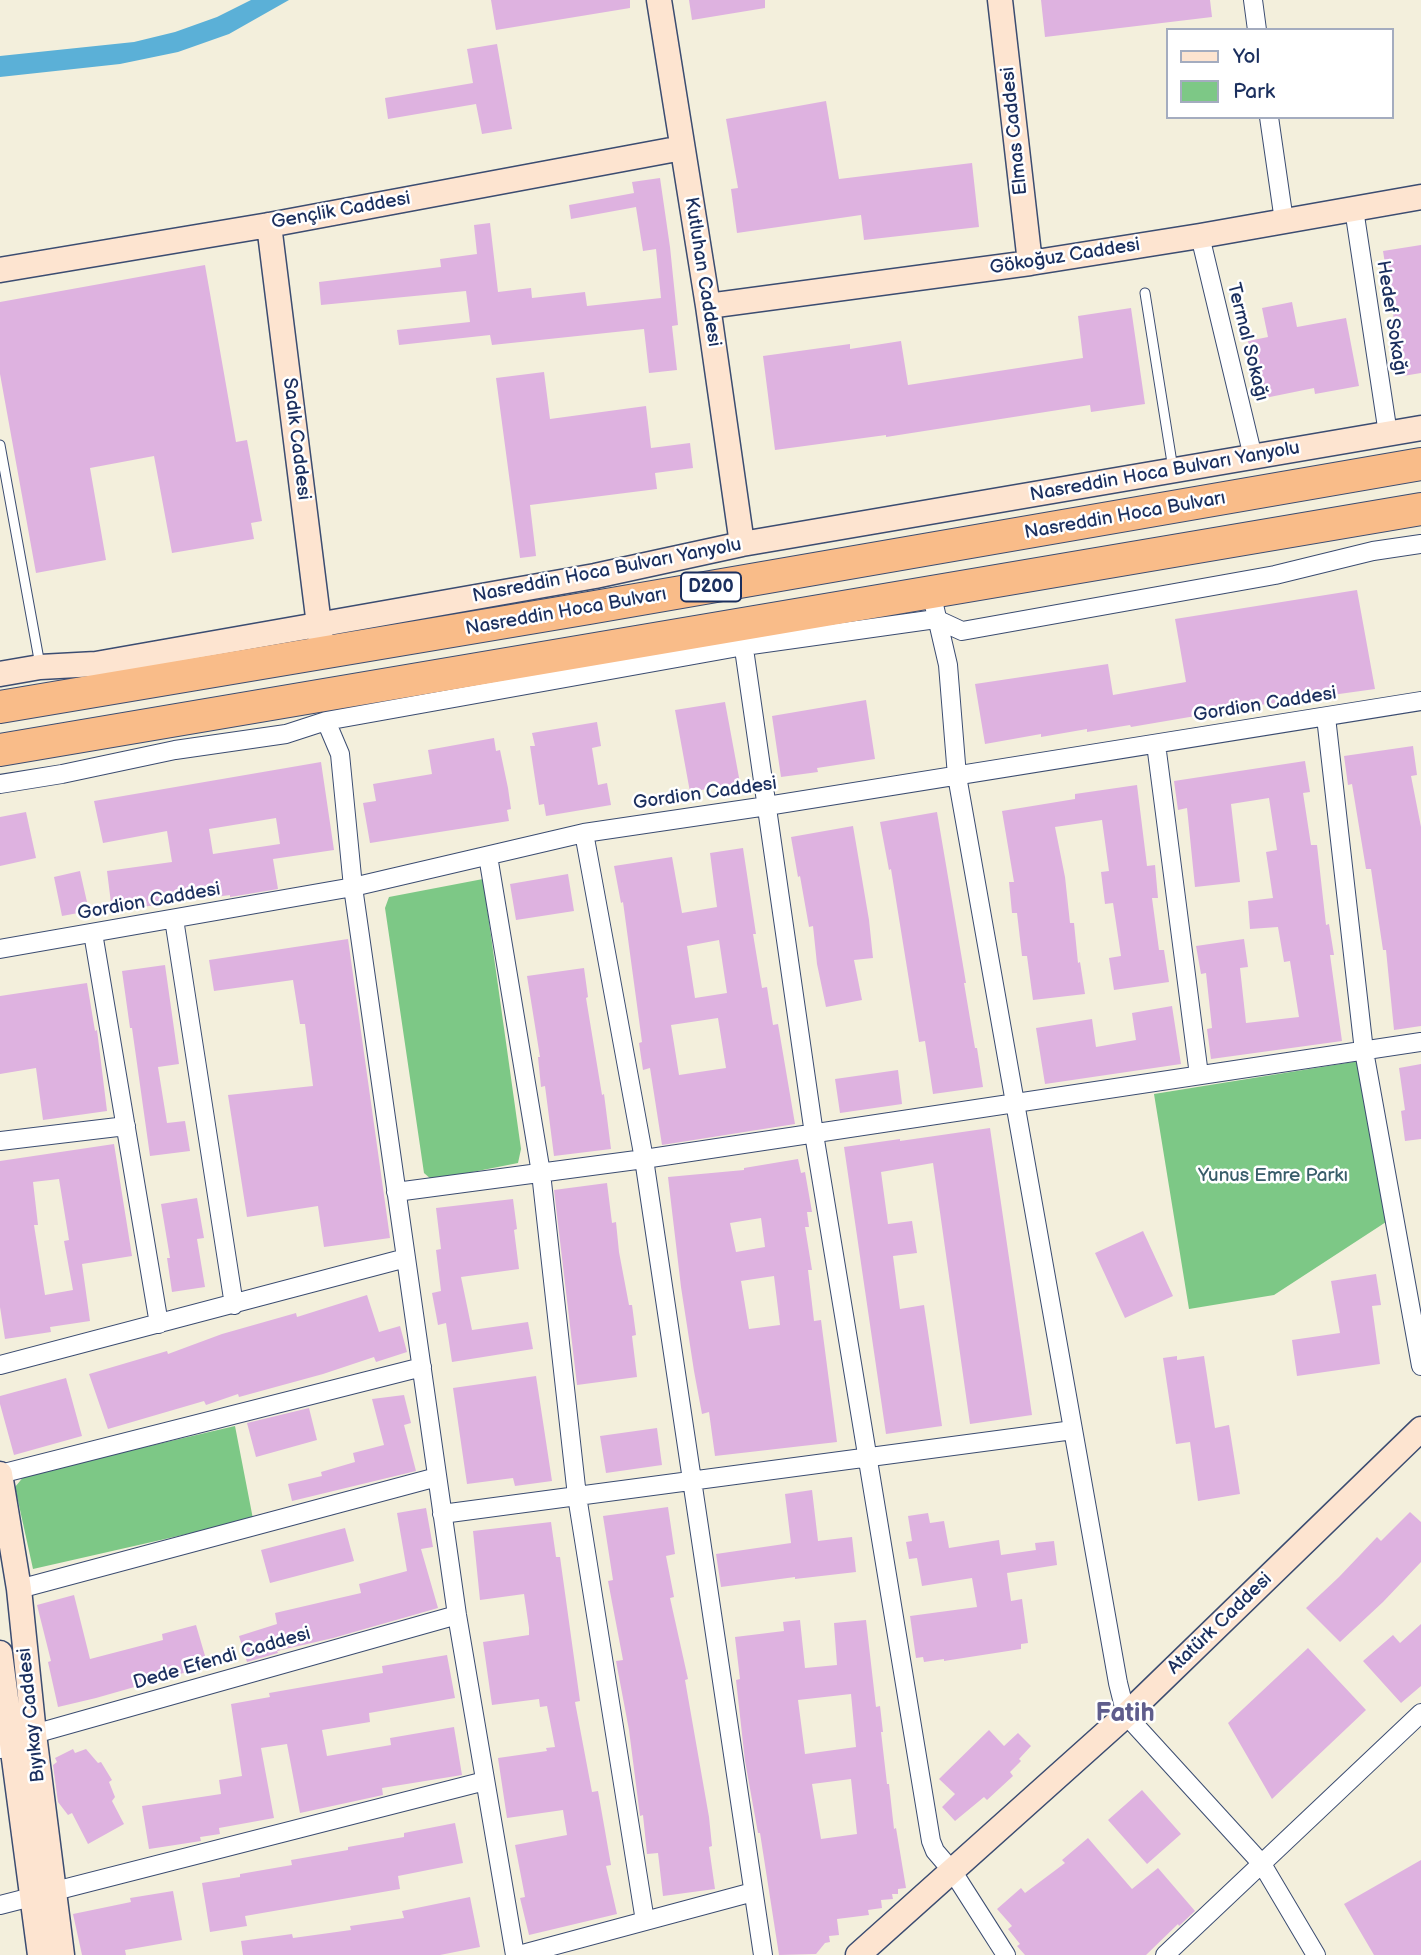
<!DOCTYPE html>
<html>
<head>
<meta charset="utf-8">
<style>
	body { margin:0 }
	#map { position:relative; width:1421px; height:1955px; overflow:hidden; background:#f3efdc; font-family:"Balsamiq Sans",sans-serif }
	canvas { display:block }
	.legend { position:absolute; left:1166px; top:28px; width:228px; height:91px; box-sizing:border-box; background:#fff; border:2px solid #a4acbf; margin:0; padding:9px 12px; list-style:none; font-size:21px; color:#1b2f5e }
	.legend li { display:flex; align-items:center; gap:14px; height:35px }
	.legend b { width:35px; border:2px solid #a4acbf }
</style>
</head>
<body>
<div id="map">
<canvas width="1421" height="1955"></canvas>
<ul class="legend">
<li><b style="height:9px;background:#fde4d0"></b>Yol</li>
<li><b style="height:19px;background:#7dc886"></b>Park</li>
</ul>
</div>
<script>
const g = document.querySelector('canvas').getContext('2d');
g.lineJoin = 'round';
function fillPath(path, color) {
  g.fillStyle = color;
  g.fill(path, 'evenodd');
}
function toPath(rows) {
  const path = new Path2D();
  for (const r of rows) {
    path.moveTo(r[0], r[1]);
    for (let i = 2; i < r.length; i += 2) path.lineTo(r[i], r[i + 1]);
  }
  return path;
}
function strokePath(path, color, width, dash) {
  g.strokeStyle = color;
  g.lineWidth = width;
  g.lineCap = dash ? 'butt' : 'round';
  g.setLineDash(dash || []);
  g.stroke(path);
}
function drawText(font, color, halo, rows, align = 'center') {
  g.font = font + ' "Balsamiq Sans",sans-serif';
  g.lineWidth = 5;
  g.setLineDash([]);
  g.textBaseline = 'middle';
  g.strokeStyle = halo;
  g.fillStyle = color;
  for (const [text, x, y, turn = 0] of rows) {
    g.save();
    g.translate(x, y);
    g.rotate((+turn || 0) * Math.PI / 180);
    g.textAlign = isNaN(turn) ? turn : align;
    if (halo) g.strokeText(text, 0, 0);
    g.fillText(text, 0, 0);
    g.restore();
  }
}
fillPath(toPath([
	[483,879,521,1149,518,1163,432,1180,424,1173,385,908,389,897],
	[1359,1061,1386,1222,1274,1295,1189,1309,1154,1094],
	[235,1426,253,1519,33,1569,15,1487,25,1475]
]), '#7dc886');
fillPath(toPath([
	[251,0,289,0,229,34,178,52,120,64,0,77,0,56,134,42,175,32,217,17]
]), '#5bb0d7');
fillPath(toPath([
	[491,0,630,0,630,8,496,30],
	[689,0,765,0,765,8,692,20],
	[1041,0,1210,0,1212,17,1045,37],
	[497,44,512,129,482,134,476,104,388,119,385,98,473,83,467,49],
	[826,101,839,179,972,163,979,227,864,240,861,215,737,233,731,189,738,188,726,119],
	[660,178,670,247,678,325,672,326,677,370,649,373,644,329,492,345,490,335,399,345,397,330,470,322,466,291,321,305,319,282,441,267,440,259,477,254,474,225,490,223,498,292,531,288,532,298,585,292,587,306,661,298,656,249,643,251,636,207,571,219,569,205,634,193,632,182],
	[1421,245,1421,373,1403,376,1383,251],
	[205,265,236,442,247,440,262,521,251,523,254,539,172,553,154,456,90,468,106,560,36,573,0,374,0,302],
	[1292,302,1297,327,1346,318,1359,386,1315,394,1314,388,1260,399,1248,341,1268,337,1262,308],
	[1131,308,1145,404,1091,412,1090,405,886,437,886,435,775,450,763,356,850,344,850,349,901,341,908,385,1083,358,1078,316],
	[544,372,550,419,646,406,651,448,690,443,693,468,655,473,657,489,530,505,536,556,520,558,496,378],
	[1357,590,1375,689,1260,705,1131,727,1130,725,1087,732,1087,729,1041,737,1041,734,985,744,975,684,1108,664,1113,695,1186,682,1175,619],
	[866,700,875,759,817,768,818,772,781,777,772,716],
	[725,702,740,783,690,792,675,710],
	[597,722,601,746,592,748,598,785,607,783,611,805,546,816,544,804,539,805,530,746,535,746,532,733],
	[494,738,496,751,500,750,508,788,511,809,507,810,509,821,370,843,363,803,376,801,373,784,432,774,428,750],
	[1413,746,1417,775,1411,776,1421,827,1421,1026,1394,1030,1386,950,1383,950,1371,869,1366,869,1352,784,1348,785,1344,756],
	[1305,761,1310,792,1303,793,1311,845,1317,845,1326,925,1329,924,1334,955,1330,955,1342,1041,1211,1059,1207,1029,1212,1028,1206,973,1201,974,1196,946,1244,939,1248,967,1240,968,1246,1023,1299,1017,1290,961,1284,962,1278,927,1250,929,1248,901,1273,898,1266,852,1277,850,1269,798,1231,804,1240,882,1195,887,1187,808,1178,810,1174,781],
	[321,762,334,850,273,859,278,889,230,897,230,895,112,911,107,871,172,862,167,831,103,843,94,801],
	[276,818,280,844,213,854,209,829],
	[1137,785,1147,866,1155,865,1158,898,1152,898,1159,950,1164,950,1169,982,1114,990,1109,958,1121,956,1113,903,1105,904,1101,872,1109,871,1102,820,1055,827,1065,877,1070,923,1074,923,1078,963,1080,962,1085,994,1033,1000,1027,956,1022,956,1017,913,1012,913,1009,882,1014,882,1002,811,1075,799,1075,794],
	[26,812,36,858,0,866,0,817],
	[937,812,966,983,964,983,975,1048,977,1048,983,1087,933,1094,925,1041,919,1042,891,869,889,870,880,822],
	[853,826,869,920,873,958,854,960,862,1000,826,1007,817,964,813,926,809,927,800,876,798,877,791,837],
	[743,848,756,934,753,934,762,988,767,987,773,1025,778,1024,795,1124,662,1145,650,1068,643,1070,639,1043,642,1042,623,902,621,903,614,866,672,857,682,913,717,907,710,853],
	[719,940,727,993,695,998,687,946],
	[718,1018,726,1068,679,1075,671,1025],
	[80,871,89,911,62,916,54,877],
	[568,874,574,911,516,920,510,884],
	[348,939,390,1238,324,1247,318,1206,247,1217,228,1095,313,1086,305,1024,300,1024,293,980,214,991,209,960],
	[165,965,179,1064,158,1067,167,1123,185,1121,190,1151,150,1156,132,1028,130,1028,122,971],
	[584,968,588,997,586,998,602,1095,604,1094,611,1149,554,1156,545,1086,541,1087,538,1057,540,1057,527,976],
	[87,983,95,1031,97,1030,107,1111,43,1120,36,1068,0,1074,0,996],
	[1172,1006,1181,1064,1045,1084,1036,1028,1092,1019,1096,1047,1136,1040,1132,1013],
	[1421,1064,1421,1139,1405,1141,1401,1111,1405,1110,1399,1068],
	[898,1070,902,1104,840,1113,835,1079],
	[990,1128,1032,1415,970,1424,933,1163,881,1172,888,1224,912,1221,917,1253,893,1256,900,1309,924,1305,942,1426,886,1434,844,1147,900,1139,900,1141],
	[114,1144,132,1256,82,1264,90,1321,50,1327,51,1332,5,1339,0,1307,0,1161],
	[59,1179,69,1240,64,1241,73,1290,45,1295,34,1225,38,1225,33,1182],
	[798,1159,801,1173,805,1172,812,1212,807,1212,809,1227,805,1227,812,1270,808,1270,814,1321,821,1320,837,1442,715,1456,709,1412,702,1414,694,1371,681,1287,668,1177,744,1170,744,1168],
	[761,1218,765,1247,736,1252,730,1223],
	[774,1276,780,1325,749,1329,741,1281],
	[607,1183,612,1223,616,1222,619,1252,629,1305,632,1305,636,1335,632,1336,637,1377,577,1385,554,1190],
	[197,1198,204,1238,197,1239,205,1287,172,1292,167,1258,170,1258,161,1204],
	[513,1199,517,1229,514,1230,519,1269,461,1277,472,1330,528,1322,533,1349,452,1362,446,1323,438,1325,432,1293,441,1291,436,1250,441,1249,436,1208],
	[1143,1231,1173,1296,1125,1318,1095,1253],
	[1376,1274,1381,1305,1372,1306,1380,1364,1297,1376,1292,1340,1340,1333,1331,1281],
	[367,1295,379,1332,400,1326,407,1352,376,1362,374,1357,323,1374,239,1397,238,1394,206,1405,204,1401,108,1429,89,1374,167,1351,168,1354,222,1334,296,1313,297,1317],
	[1177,1356,1177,1360,1204,1356,1215,1428,1229,1425,1240,1494,1198,1501,1190,1442,1176,1444,1163,1358],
	[536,1376,552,1481,515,1486,513,1478,467,1484,453,1388],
	[66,1378,82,1436,14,1455,0,1404,0,1396],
	[404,1395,411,1423,404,1425,416,1471,292,1501,288,1484,322,1476,321,1472,355,1462,353,1453,384,1445,372,1399],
	[309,1408,317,1440,256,1457,247,1423],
	[657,1428,662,1465,606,1473,600,1436],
	[812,1490,818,1541,852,1537,856,1572,795,1579,795,1577,721,1587,716,1554,791,1543,785,1494],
	[668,1507,675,1554,666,1556,674,1597,670,1598,688,1679,685,1680,709,1817,712,1846,709,1847,715,1889,663,1896,658,1853,647,1854,643,1815,640,1816,629,1730,616,1661,623,1660,608,1581,613,1580,603,1516],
	[426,1508,433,1547,421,1549,438,1608,333,1638,277,1651,278,1653,247,1662,239,1636,277,1624,275,1613,361,1593,359,1584,407,1571,397,1513],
	[1410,1512,1421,1522,1421,1562,1383,1602,1340,1642,1306,1608,1339,1577,1377,1537,1381,1541],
	[928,1513,930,1523,944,1521,949,1548,999,1540,1001,1555,1036,1550,1035,1543,1054,1541,1057,1565,1007,1573,1011,1601,1022,1599,1028,1643,1021,1644,1021,1649,944,1661,944,1659,924,1662,923,1657,916,1658,910,1616,977,1607,972,1578,922,1586,917,1558,909,1559,906,1542,912,1541,908,1516],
	[551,1522,556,1557,560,1557,580,1701,575,1702,592,1792,598,1791,611,1865,606,1866,617,1914,529,1935,520,1898,525,1897,515,1845,567,1835,563,1810,507,1818,498,1758,547,1751,546,1748,555,1747,547,1706,540,1707,539,1699,492,1705,483,1642,529,1635,529,1628,524,1594,480,1600,473,1531],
	[345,1528,354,1561,270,1583,261,1550],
	[74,1595,90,1659,163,1640,162,1634,196,1625,208,1666,96,1698,58,1707,48,1662,51,1661,37,1605],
	[800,1620,805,1668,837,1665,834,1623,866,1620,876,1707,880,1706,883,1732,881,1732,887,1784,889,1784,894,1829,896,1828,906,1888,898,1889,898,1894,892,1894,893,1899,881,1900,882,1908,868,1910,869,1915,837,1919,839,1935,829,1936,830,1942,825,1943,816,1954,779,1955,760,1833,758,1833,745,1761,736,1680,740,1679,735,1637,784,1631,783,1622],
	[851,1694,856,1747,805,1754,798,1700],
	[851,1779,857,1834,821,1839,812,1784],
	[1421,1624,1421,1686,1401,1703,1363,1661,1393,1635,1400,1643],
	[1308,1648,1366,1710,1272,1799,1228,1723],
	[447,1655,455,1698,369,1713,370,1722,322,1730,327,1756,391,1745,390,1738,454,1727,462,1775,382,1788,383,1795,300,1813,287,1744,261,1748,274,1818,219,1828,220,1834,200,1837,201,1841,149,1849,142,1806,221,1794,219,1780,242,1776,231,1704,270,1697,269,1693,383,1673,382,1666],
	[989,1730,1004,1746,1018,1733,1031,1746,1019,1759,1021,1761,1010,1772,1013,1776,987,1800,984,1797,955,1821,942,1807,955,1794,939,1779],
	[73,1749,75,1753,86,1749,98,1763,101,1762,112,1780,109,1782,115,1797,112,1801,124,1824,88,1844,72,1813,68,1815,58,1802,53,1765,57,1762,55,1758],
	[1142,1790,1181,1834,1147,1864,1108,1820],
	[455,1823,463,1863,398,1876,400,1889,245,1916,247,1926,210,1932,202,1883,240,1877,240,1874,292,1865,291,1860,348,1850,348,1847,404,1837,404,1833],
	[1088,1838,1132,1889,1158,1868,1195,1911,1179,1926,1178,1924,1146,1955,1025,1955,1017,1946,1020,1944,1008,1929,1012,1926,997,1909,1021,1888,1025,1893,1065,1863,1062,1860],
	[1421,1860,1421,1955,1374,1955,1344,1904],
	[173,1891,182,1940,125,1950,126,1955,82,1955,73,1914,131,1902,130,1898],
	[470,1897,480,1947,440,1955,243,1955,241,1941,292,1934,293,1938,351,1930,350,1926,404,1918,402,1911]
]), '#deb2e0');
const lane = toPath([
	[1145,293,1173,469],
	[0,445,40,665]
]);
const street = toPath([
	[1253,0,1257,30],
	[1269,117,1284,221],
	[1354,209,1388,434],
	[1200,236,1253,457],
	[931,592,948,665,957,776,1118,1683,1126,1715,1262,1864,1316,1955],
	[742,635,814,1134,931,1841,935,1851,953,1872,1006,1955],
	[1326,717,1364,1051,1421,1366],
	[326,721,340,754,353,887,457,1615,515,1955],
	[1156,744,1199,1075],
	[0,784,62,774,175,750,286,734,326,721,744,646,936,619,962,631,1275,575,1373,551,1421,544],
	[584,833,644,1159,763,1955],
	[488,856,541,1173,577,1496,645,1921],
	[174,919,234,1305],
	[93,933,159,1324],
	[0,949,353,887,584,833,767,806,1421,701],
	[0,1141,126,1126],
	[396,1192,644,1159,1421,1042],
	[0,1365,406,1258],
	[0,1474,422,1367],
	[442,1514,1073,1430],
	[19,1589,437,1477],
	[0,1749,13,1746,34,1734,457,1615],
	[0,1905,485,1781],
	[519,1955,753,1892],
	[1165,1955,1421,1713]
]);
const secondary = toPath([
	[659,0,708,306,742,544],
	[1000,0,1030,263],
	[269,225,321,641],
	[0,270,269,225,682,148],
	[708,306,1030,263,1200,236,1421,197],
	[0,674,40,667,96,664,595,576,742,544,1421,428],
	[0,1474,19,1589,34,1734,62,1955],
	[0,1653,40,1955],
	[858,1955,1126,1715,1421,1429]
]);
const highway = toPath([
	[0,707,589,608,1421,464],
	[0,750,1421,509]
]);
strokePath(lane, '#3b4c71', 11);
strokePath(street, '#3b4c71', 20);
strokePath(secondary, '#3b4c71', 27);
strokePath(highway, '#3b4c71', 34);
strokePath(lane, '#fff', 9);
strokePath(street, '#fff', 18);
strokePath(secondary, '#fde4d0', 24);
strokePath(highway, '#f9bc89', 32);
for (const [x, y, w] of [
	[711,587,60]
]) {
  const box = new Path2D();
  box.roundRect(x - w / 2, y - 14.5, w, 29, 5);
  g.fillStyle = '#fff';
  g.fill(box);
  strokePath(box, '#1b2f5e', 2);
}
drawText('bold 18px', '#1b2f5e', null, [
	["D200",711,587]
]);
drawText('19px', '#1b2f5e', '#fff', [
	["Elmas Caddesi",1015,131,-96],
	["Gençlik Caddesi",341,211,-10],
	["Gökoğuz Caddesi",1065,257,-9],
	["Kutluhan Caddesi",702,272,81],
	["Hedef Sokağı",1391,318,81],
	["Termal Sokağı",1247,342,76],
	["Sadık Caddesi",296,439,83],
	["Nasreddin Hoca Bulvarı Yanyolu",1165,472,-10],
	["Nasreddin Hoca Bulvarı",1125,516,-10],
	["Nasreddin Hoca Bulvarı Yanyolu",607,571,-11],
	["Nasreddin Hoca Bulvarı",566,612,-10],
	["Gordion Caddesi",1265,705,-9],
	["Gordion Caddesi",705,794,-8],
	["Gordion Caddesi",149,902,-10],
	["Atatürk Caddesi",1220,1624,-44],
	["Dede Efendi Caddesi",222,1659,-16],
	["Bıyıkay Caddesi",32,1715,-96]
]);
drawText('19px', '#385d6a', '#fff', [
	["Yunus Emre Parkı",1273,1176]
]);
drawText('bold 26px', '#5f5d8c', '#fff', [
	["Fatih",1125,1714]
]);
</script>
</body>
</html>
